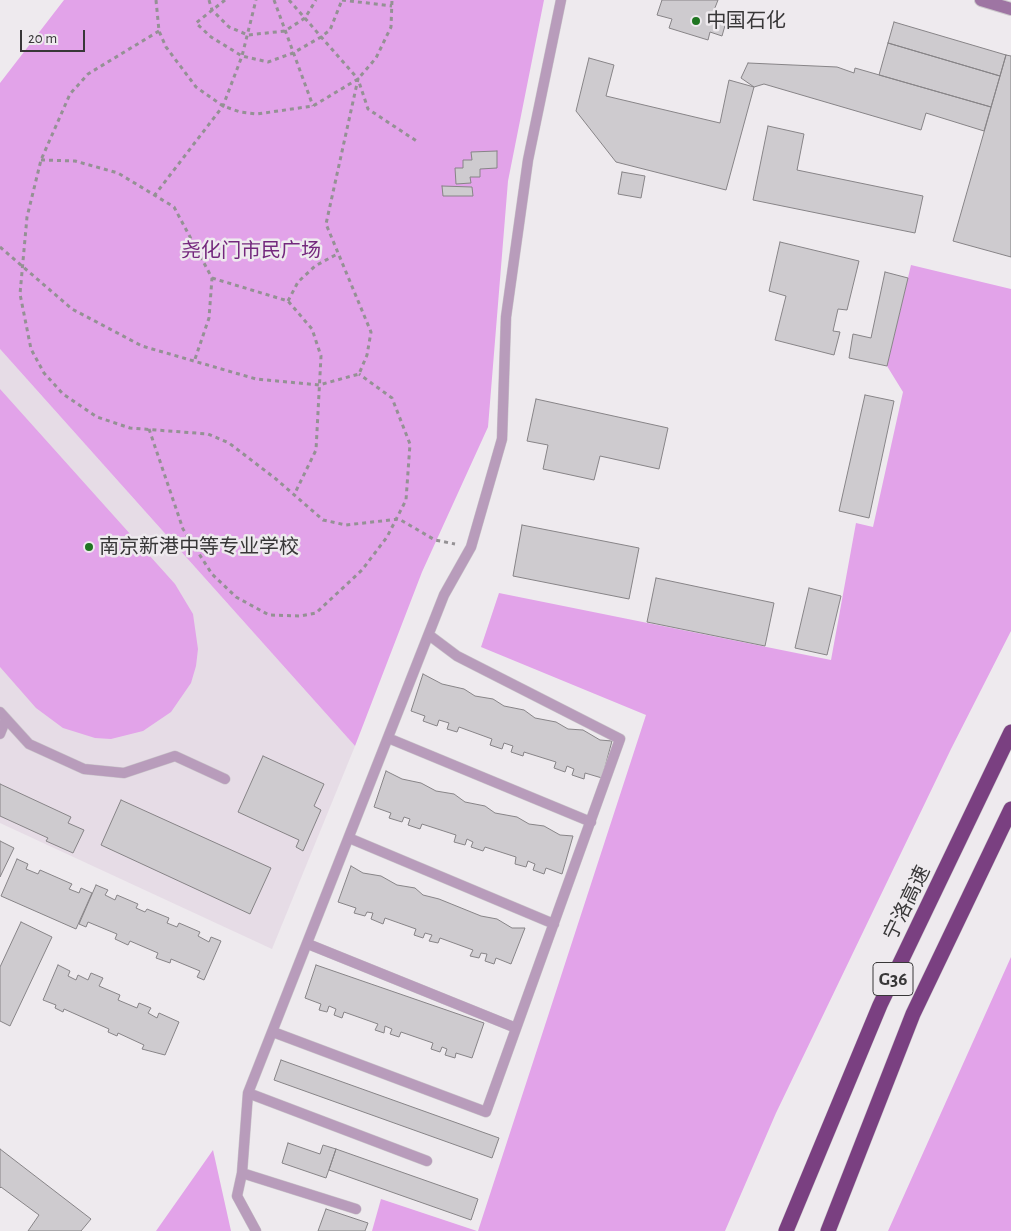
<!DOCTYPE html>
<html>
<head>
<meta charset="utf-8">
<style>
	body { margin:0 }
	#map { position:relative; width:1011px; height:1231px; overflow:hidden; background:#eeeaee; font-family:"Alegreya Sans",sans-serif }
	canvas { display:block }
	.scale { position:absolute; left:20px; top:30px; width:65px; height:22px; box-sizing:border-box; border:2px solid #383738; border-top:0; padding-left:6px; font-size:15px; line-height:18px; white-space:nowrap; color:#383738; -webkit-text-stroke:4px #eeeaee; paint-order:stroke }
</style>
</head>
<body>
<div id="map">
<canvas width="1011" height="1231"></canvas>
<div class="scale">20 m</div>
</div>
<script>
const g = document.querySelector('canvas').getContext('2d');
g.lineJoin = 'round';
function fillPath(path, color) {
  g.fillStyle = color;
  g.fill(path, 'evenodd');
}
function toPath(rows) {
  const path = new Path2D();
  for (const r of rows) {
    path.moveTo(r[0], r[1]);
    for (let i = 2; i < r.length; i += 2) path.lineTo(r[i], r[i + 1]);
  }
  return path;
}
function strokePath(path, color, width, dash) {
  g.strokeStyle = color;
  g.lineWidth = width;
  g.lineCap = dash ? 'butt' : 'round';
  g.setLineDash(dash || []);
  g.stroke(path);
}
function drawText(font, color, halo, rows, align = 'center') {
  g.font = font + ' "Alegreya Sans","Noto Sans SC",sans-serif';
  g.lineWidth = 5;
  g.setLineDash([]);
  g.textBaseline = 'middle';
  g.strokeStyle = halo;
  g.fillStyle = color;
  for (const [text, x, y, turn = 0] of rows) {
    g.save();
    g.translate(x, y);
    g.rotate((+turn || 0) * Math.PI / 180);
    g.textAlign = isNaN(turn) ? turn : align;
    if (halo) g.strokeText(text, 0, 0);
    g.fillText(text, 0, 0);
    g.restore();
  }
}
fillPath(toPath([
	[0,349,355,746,272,949,0,823]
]), '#e6dce6');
fillPath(toPath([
	[64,0,544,0,508,181,488,427,422,572,355,746,0,349,0,83],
	[911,265,1011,289,1011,631,951,749,776,1113,725,1231,478,1231,646,715,481,647,499,593,831,660,856,523,873,527,903,392,887,366],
	[0,389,175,584,193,614,198,649,196,666,191,683,171,712,143,731,111,739,95,738,63,728,36,708,0,667],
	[1011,957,1011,1231,887,1231,888,1231],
	[213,1150,231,1231,156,1231],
	[381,1199,477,1231,372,1231]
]), '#e2a3e9');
const building = toPath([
	[662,0,718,0,711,18,726,22,722,36,710,32,708,40,669,28,672,19,657,15,662,0],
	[894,22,1006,55,1000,76,888,43,894,22],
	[888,43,1000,76,991,107,879,75,888,43],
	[1006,55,1011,56,1011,257,953,241,1006,55],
	[589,58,614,65,606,96,720,123,729,80,754,87,726,190,616,162,576,111,589,58],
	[748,63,837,67,854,73,855,68,991,107,984,131,926,113,921,130,764,84,754,87,741,78,748,63],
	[768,126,804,134,797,170,923,196,915,233,753,200,768,126],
	[497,151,497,168,480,169,480,177,470,177,471,183,456,184,455,168,463,168,463,160,472,160,471,152,497,151],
	[622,172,645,176,641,198,618,194,622,172],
	[442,186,472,187,473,196,443,196,442,186],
	[780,242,859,261,847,310,838,309,833,331,840,332,834,355,775,340,786,296,769,291,780,242],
	[885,272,908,278,887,366,849,358,853,334,871,338,885,272],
	[865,395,894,401,869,518,839,511,865,395],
	[536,399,668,428,659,469,600,456,594,480,543,469,548,445,527,441,536,399],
	[522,525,639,548,629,599,513,576,522,525],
	[656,578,774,603,765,646,647,622,656,578],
	[809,588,841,596,827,655,795,648,809,588],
	[423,674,442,684,464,689,475,696,493,699,504,706,524,710,535,718,556,722,568,729,583,730,600,740,612,741,602,778,585,773,584,779,572,775,574,769,567,766,565,772,554,768,556,762,524,752,523,756,511,752,513,746,504,743,502,749,490,745,492,739,459,727,457,732,447,729,449,723,439,720,437,726,423,721,425,716,411,711,423,674],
	[263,756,324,784,314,806,321,810,303,851,296,847,299,840,238,812,263,756],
	[386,771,402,779,421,783,436,791,454,794,465,802,485,806,495,813,517,817,529,824,544,826,560,835,573,836,562,874,546,868,544,874,533,870,535,864,528,861,526,867,515,864,516,857,485,847,483,851,471,847,473,842,467,839,465,845,454,842,456,835,422,824,420,829,408,825,410,819,404,817,402,822,389,818,391,813,374,807,386,771],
	[0,784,71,817,68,823,84,830,73,853,46,841,48,838,0,816,0,784],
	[121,800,271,868,250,914,101,845,121,800],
	[0,841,14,848,0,877,0,841],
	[17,859,28,864,26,869,38,874,40,870,72,884,69,889,79,893,81,888,92,893,76,929,1,896,17,859],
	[351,866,363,873,381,876,397,885,415,888,423,895,439,899,481,916,497,919,512,928,525,928,511,964,496,958,494,964,485,961,487,954,481,953,479,958,470,956,473,950,440,938,438,943,429,941,432,935,425,933,423,938,414,935,416,929,385,918,383,924,371,919,373,913,367,912,365,916,354,913,356,908,338,902,351,866],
	[96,885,108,890,105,895,115,900,117,895,138,904,136,908,145,912,147,909,169,918,167,923,177,927,179,923,200,932,198,936,209,942,211,937,221,941,204,980,197,977,200,971,171,959,170,963,156,958,158,953,130,941,128,945,115,939,117,934,88,922,86,927,79,924,96,885],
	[21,922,52,937,10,1026,0,1021,0,967,21,922],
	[58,965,70,971,68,976,76,980,78,975,88,980,91,973,103,978,99,986,120,995,118,1000,137,1008,139,1003,151,1008,148,1013,157,1018,159,1013,179,1022,165,1055,142,1049,144,1045,118,1033,117,1036,108,1032,109,1029,64,1009,63,1012,55,1008,56,1005,43,1000,58,965],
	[316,965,484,1023,472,1058,456,1053,455,1058,445,1055,447,1049,442,1047,440,1052,431,1049,433,1043,401,1032,399,1037,390,1034,392,1029,385,1026,384,1033,375,1030,378,1024,344,1012,342,1018,334,1015,336,1009,329,1006,327,1012,319,1010,321,1004,305,998,316,965],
	[281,1060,499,1138,492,1158,274,1080,281,1060],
	[288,1143,320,1154,323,1145,336,1149,326,1178,282,1163,288,1143],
	[0,1149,91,1219,81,1231,28,1231,39,1215,1,1187,0,1188,0,1149],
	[336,1149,478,1199,471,1220,329,1170,336,1149],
	[326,1209,368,1223,365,1231,318,1231,326,1209]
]);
fillPath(building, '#cecbcf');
strokePath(building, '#878487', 1);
const service = toPath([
	[0,712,29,744,84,769,124,773,175,756,225,779],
	[0,734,6,719],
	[388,738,591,822],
	[349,838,554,924],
	[308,944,516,1028],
	[273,1032,486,1112,620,739,457,656,429,635],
	[248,1093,242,1173,237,1196,256,1231],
	[427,1161,248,1093,444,595,471,547,502,439,506,317,528,160,561,0],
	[242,1173,356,1209]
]);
const secondary = toPath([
	[981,0,1011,9]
]);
const motorway = toPath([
	[786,1231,880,1005,1011,732],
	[828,1231,913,1014,1011,809]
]);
strokePath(service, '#cac6ca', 11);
strokePath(secondary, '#cac6ca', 14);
strokePath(motorway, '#cac6ca', 16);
strokePath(toPath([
	[156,0,159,31,166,47,196,87,223,106,240,112,257,114,313,106,358,79,376,58,391,27,392,0],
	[209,0,212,10,229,27,248,35,285,31,305,18,316,0],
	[225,0,196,23,211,37,242,56,268,62,293,53,321,37,330,30,342,0],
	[274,0,313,106],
	[289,0,358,79],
	[342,0,392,6],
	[159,31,88,74,70,94,41,160,27,217,20,294,31,349,44,373,63,394,97,417,130,428,208,434,229,443,276,479,323,520,346,525,399,519,435,540,455,544],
	[41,160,75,161,118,173,174,207,212,278,209,318,194,362],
	[154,196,223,106,242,56,256,0],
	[0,247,72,309,142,346,256,379,319,385,359,374,367,355,371,332,326,224,358,79,368,109,418,142],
	[212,278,288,301,312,329,321,356,316,450,294,495],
	[288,301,298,282,315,266,339,253],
	[149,429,183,529,212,574,236,597,269,615,300,616,316,613,362,570,387,537,406,500,410,444,392,398,359,374]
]), '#949194', 3, [4, 4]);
strokePath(service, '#b89cbb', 10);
strokePath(secondary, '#9e75a3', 12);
strokePath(motorway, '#7a4081', 15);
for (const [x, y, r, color] of [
	[696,21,5,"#1f7521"],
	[89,547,5,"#1f7521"]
]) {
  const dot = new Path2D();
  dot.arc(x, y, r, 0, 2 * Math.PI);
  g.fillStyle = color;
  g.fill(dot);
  strokePath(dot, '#eeeaee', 2);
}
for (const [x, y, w] of [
	[893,979,40]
]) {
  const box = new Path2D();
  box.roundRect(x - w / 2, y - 16.5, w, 33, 4);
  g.fillStyle = '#eeeaee';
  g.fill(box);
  strokePath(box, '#383738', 1);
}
drawText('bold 19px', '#383738', null, [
	["G36",893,979]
]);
drawText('20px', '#383738', '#eeeaee', [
	["中国石化",706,21],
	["南京新港中等专业学校",99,547]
], 'left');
drawText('20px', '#74287d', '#eeeaee', [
	["尧化门市民广场",251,251]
]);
drawText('20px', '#383738', '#eeeaee', [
	["宁洛高速",907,903,-64]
]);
</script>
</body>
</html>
